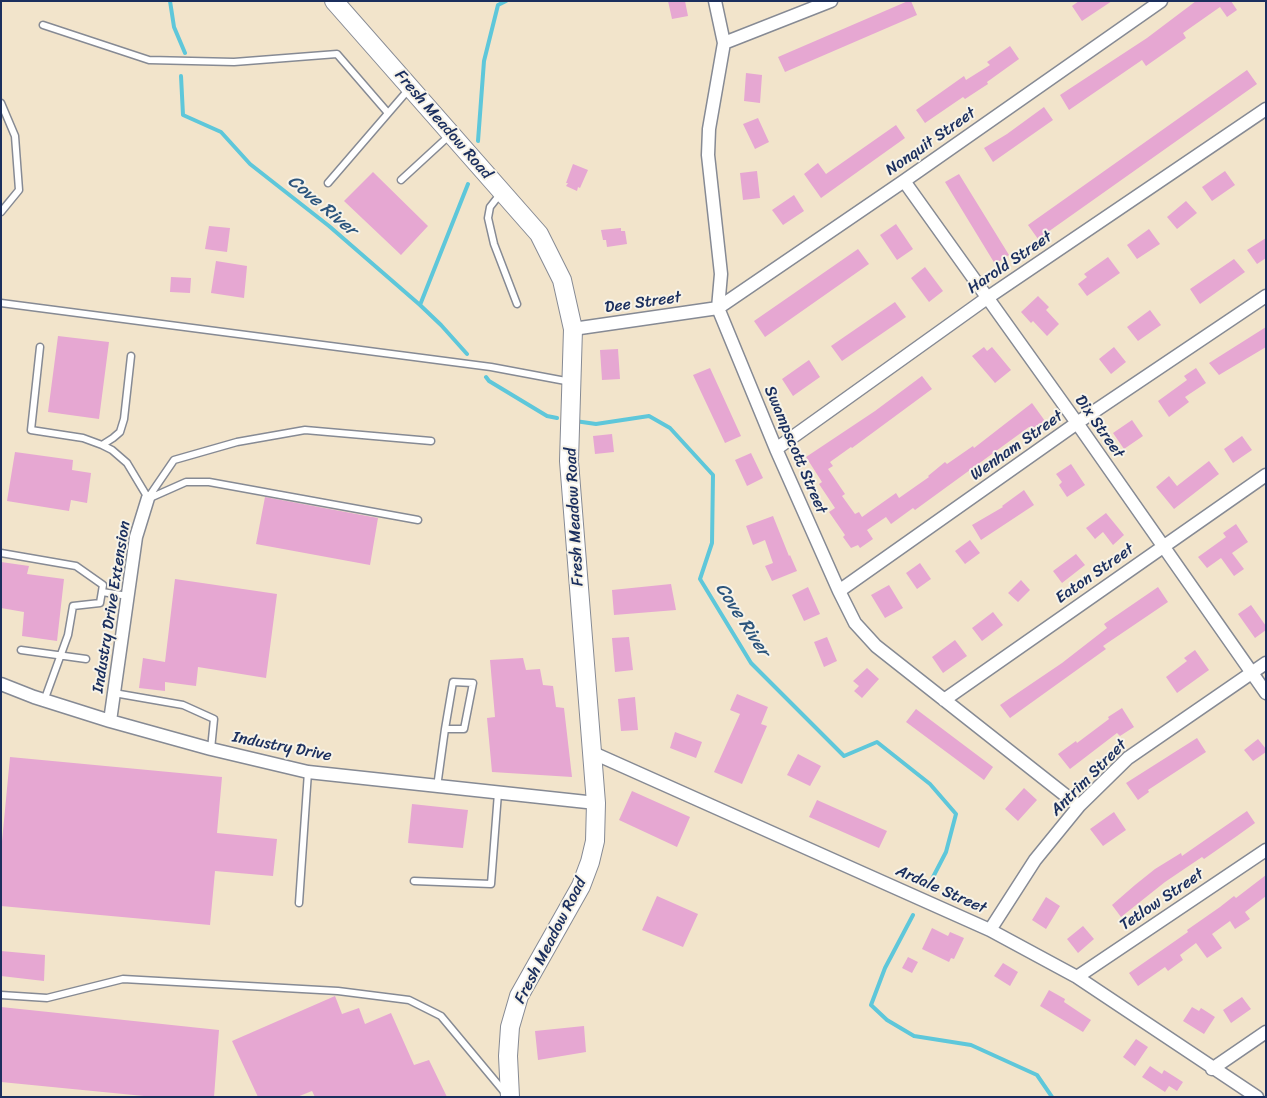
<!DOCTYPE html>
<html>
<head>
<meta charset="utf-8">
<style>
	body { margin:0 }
	#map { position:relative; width:1267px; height:1098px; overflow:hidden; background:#f2e4cb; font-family:Sriracha,sans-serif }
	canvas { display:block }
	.frame { position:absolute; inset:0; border:2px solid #1b2f5e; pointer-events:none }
</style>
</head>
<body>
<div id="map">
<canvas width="1267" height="1098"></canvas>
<div class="frame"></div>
</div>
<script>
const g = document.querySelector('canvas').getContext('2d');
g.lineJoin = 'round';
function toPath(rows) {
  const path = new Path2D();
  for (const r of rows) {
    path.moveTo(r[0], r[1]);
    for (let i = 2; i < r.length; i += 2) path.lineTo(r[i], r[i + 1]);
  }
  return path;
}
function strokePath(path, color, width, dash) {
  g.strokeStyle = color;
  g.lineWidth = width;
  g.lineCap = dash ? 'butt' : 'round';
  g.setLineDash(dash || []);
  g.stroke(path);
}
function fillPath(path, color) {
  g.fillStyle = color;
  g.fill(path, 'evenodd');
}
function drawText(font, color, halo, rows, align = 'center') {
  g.font = font + ' Sriracha,sans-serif';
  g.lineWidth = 4;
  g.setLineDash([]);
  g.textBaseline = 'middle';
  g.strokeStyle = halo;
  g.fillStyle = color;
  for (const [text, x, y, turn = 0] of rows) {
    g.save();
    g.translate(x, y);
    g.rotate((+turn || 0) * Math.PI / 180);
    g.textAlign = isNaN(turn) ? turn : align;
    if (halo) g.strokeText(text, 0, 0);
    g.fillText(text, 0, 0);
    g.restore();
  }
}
strokePath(toPath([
	[170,1,174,27,185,53],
	[181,76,183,115,221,132,250,164,329,226,420,305,441,325,467,354],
	[478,141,484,61,498,5,506,1],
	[420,305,468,184],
	[486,377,489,381,547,416,557,418],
	[575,421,596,424,649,416,670,428,713,475,712,543,700,579,751,663,844,756,877,742,930,784,956,814,946,852,931,881],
	[913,915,885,968,871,1005,887,1020,914,1036,971,1045,1037,1075,1052,1097]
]), '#5ec7da', 4);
fillPath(toPath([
	[668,1,685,1,688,16,672,19],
	[908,1,911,1,917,15,785,72,778,57],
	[1079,1,1112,1,1082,21,1072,6],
	[1196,1,1231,1,1237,10,1227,17,1220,7,1183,33,1186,38,1146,66,1142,60,1069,110,1060,95,1147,38],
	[1010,46,1019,59,987,82,988,84,965,99,963,97,925,123,916,110,964,76,966,80,990,65,987,62],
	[1247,70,1257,84,1038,239,1028,225],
	[746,73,762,75,760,103,744,101],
	[1044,107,1053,120,993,162,984,148,1007,134],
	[758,118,769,142,755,149,743,124],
	[896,125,905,138,821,198,804,174,818,163,826,174],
	[573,164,588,170,580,188,578,187,577,191,566,186,568,183,566,183],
	[757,171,760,198,743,200,740,173],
	[1225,171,1235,185,1212,201,1202,187],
	[373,172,428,226,401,255,344,201],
	[959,174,1009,255,995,264,945,182],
	[794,195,804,211,783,225,772,210],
	[1186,201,1197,213,1177,229,1167,217],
	[896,224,913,249,897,260,880,235],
	[209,226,230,228,227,252,205,249],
	[621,228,621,231,625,231,627,244,607,247,606,240,603,240,601,230],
	[1149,229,1160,244,1137,259,1127,245],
	[1266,238,1266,258,1257,264,1247,250],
	[858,249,869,264,765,337,754,321],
	[1108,257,1120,273,1087,296,1078,284,1087,277,1084,274],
	[1234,259,1245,272,1200,304,1190,289],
	[216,261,247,266,244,298,211,293],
	[925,267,943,291,929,302,911,278],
	[171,277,191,278,190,293,170,292],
	[1038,296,1049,307,1046,310,1059,324,1047,336,1033,321,1031,323,1021,312],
	[895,302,906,317,842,361,831,346],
	[1150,310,1161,325,1138,341,1127,327],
	[1266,327,1266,347,1219,375,1209,363],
	[58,336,109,342,99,419,48,412],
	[984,347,987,351,992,347,1011,370,995,383,972,356],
	[1114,347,1126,362,1111,374,1099,359],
	[618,349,620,379,602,380,600,350],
	[809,360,820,377,793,396,782,379],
	[710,368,741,436,725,443,693,375],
	[1196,368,1206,383,1185,397,1189,402,1169,417,1158,401,1187,380,1184,376],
	[922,376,932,389,852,448,851,447,830,462,833,466,828,469,845,494,842,496,855,514,859,512,862,517,896,493,899,498,929,477,928,476,945,462,947,464,973,446,974,448,1032,403,1045,421,1032,430,1029,427,915,510,913,508,891,524,886,517,867,530,873,539,860,548,858,545,851,548,843,537,845,535,829,512,835,508,819,484,822,482,806,457,875,411],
	[1132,420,1143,436,1124,449,1113,433],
	[612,434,614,452,595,454,593,436],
	[1242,436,1252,450,1233,463,1224,449],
	[15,452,73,460,72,470,91,473,87,503,71,500,69,511,7,501],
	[751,453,763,478,747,486,735,460],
	[1209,461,1219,474,1174,509,1156,487,1169,476,1177,486],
	[1071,464,1085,485,1067,497,1059,485,1062,482,1056,474],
	[1024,490,1034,505,981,540,972,525,1003,507,1002,506],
	[265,497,378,518,370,565,256,544],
	[1106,513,1124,535,1113,545,1103,532,1095,539,1086,528],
	[773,516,789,556,790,555,797,571,772,581,765,566,773,563,765,540,753,545,746,526],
	[1236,524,1248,542,1232,553,1244,569,1234,576,1221,558,1207,568,1198,557,1226,537,1223,533],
	[970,540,980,553,965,564,955,551],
	[1076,554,1085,565,1062,583,1053,571],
	[1,562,29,566,27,574,64,579,57,641,22,636,24,612,1,608],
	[920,563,931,579,917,589,906,573],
	[175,579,277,594,266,678,198,667,196,686,165,682,165,691,139,688,143,658,165,662],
	[1021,580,1030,590,1018,602,1008,593],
	[671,584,676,610,614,615,612,590],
	[889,585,903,608,885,618,871,595],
	[808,587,820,614,804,621,792,595],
	[1158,587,1168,602,1103,646,1106,649,1010,718,1000,705,1062,663,1107,628,1104,624],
	[1251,605,1266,626,1266,630,1255,638,1238,614],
	[993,612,1003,625,982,641,972,628],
	[629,637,633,670,615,672,612,638],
	[827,637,837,661,824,667,814,642],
	[955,640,967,656,943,673,932,657],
	[1195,650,1209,670,1177,693,1166,677,1187,661,1184,658],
	[523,658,526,670,540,669,543,685,553,686,556,707,564,708,572,777,492,772,487,718,495,717,490,660],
	[867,668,879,679,862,698,854,691,859,686,853,681],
	[737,694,768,707,761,724,767,726,742,784,714,772,740,714,730,710],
	[635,697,638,730,621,731,618,699],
	[1122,708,1134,727,1120,736,1117,733,1070,769,1058,754,1076,741,1077,743,1109,719,1108,717],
	[916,709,993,767,984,780,906,722],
	[675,732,702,742,696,758,670,748],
	[1197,738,1206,752,1148,790,1149,792,1138,800,1126,783],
	[1258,739,1266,749,1266,752,1253,761,1244,750],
	[798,754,821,766,810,786,787,775],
	[10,757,222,777,217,833,277,839,273,876,215,871,210,925,1,906,1,852],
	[1024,788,1037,800,1018,821,1005,809],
	[632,791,690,817,677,847,619,820],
	[817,800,887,831,879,848,809,817],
	[412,804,468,810,463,848,408,843],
	[1247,811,1255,823,1237,836,1204,859,1202,857,1165,882,1121,917,1112,905,1135,885,1155,869,1181,853,1182,856],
	[1114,812,1126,830,1103,846,1090,829],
	[1266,875,1266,896,1245,912,1250,919,1235,929,1230,921,1212,934,1222,948,1207,958,1196,943,1180,955,1183,960,1168,971,1165,967,1138,986,1129,973,1188,932,1187,930,1220,907,1234,896,1236,898],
	[657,896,698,914,683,947,642,930],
	[1046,897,1060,906,1046,929,1032,920],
	[1083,926,1094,939,1078,953,1067,939],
	[932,928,948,936,950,932,964,938,954,959,951,958,949,962,922,949],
	[1,951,45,955,44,981,1,976],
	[908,957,918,962,912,973,902,968],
	[1003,963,1018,972,1010,986,994,976],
	[1049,990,1065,999,1064,1002,1091,1020,1083,1032,1040,1006],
	[335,996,342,1014,359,1008,365,1024,391,1013,414,1065,429,1060,447,1097,315,1097,312,1091,297,1097,258,1097,232,1041],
	[1242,997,1251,1009,1231,1023,1223,1010],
	[1,1007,219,1030,214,1097,154,1097,1,1082],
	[1192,1007,1199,1011,1201,1008,1215,1017,1204,1034,1183,1021],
	[584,1026,586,1052,538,1060,535,1031],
	[1136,1039,1148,1047,1135,1066,1123,1057],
	[1150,1066,1162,1074,1164,1070,1183,1082,1177,1091,1169,1086,1165,1092,1142,1077]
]), '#e6a7d2');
const lane = toPath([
	[43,25,149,60,234,62,337,54,388,113],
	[1,103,15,136,19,190,1,212],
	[401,180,450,135],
	[328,183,409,89],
	[501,193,490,207,488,218,494,244,517,304],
	[1,303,491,367,571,382],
	[40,347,31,430,83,438,102,445,112,450,127,463,148,498],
	[102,445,113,438,120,432,124,419,131,356],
	[148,498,174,460,237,442,305,430,431,441],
	[150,498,186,482,209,482,418,520],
	[1,553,76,566,103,585,100,603,73,606,68,635,44,701],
	[102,592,128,596],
	[21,650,86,659],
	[114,693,183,705,214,719,211,749],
	[437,787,445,729,453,682,473,683,464,729,445,729],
	[414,881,491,884,498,793],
	[299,903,308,772],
	[1,995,47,998,123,979,338,991,409,1000,441,1016,506,1094]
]);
const street = toPath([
	[715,1,724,43,709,129,708,155,721,274,718,308,776,449,839,591,855,623,876,646,1079,806],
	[724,43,831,1],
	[904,181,1077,423,1266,693],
	[573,329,718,308,904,181,1161,1],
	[776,449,987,298,1266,109],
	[839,591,1077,423,1266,296],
	[1,684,34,697,110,721,211,749,308,772,596,803],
	[944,700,1266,475],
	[110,721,136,537,148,498],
	[591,752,990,930,1077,977,1257,1097],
	[990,930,1035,860,1079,806,1128,758,1266,663],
	[1077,977,1266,850],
	[1212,1069,1266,1032]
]);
const secondary = toPath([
	[334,1,539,234,562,280,573,329,569,461,596,803,595,841,590,862,581,886,519,996,510,1027,508,1056,510,1097]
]);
strokePath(lane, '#868a94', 9);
strokePath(street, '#868a94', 15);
strokePath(secondary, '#868a94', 20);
strokePath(lane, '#fff', 6);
strokePath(street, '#fff', 12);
strokePath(secondary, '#fff', 18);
drawText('16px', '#1b2f5e', '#f7f3e8', [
	["Fresh Meadow Road",443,125,49],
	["Nonquit Street",931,142,-35],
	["Harold Street",1010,263,-34],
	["Dee Street",643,303,-8],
	["Dix Street",1099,427,55],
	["Wenham Street",1017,446,-35],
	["Swampscott Street",795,450,67],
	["Fresh Meadow Road",575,517,-93],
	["Eaton Street",1095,574,-35],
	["Industry Drive Extension",112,607,-81],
	["Industry Drive",282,747,11],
	["Antrim Street",1089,778,-45],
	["Ardale Street",941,890,24],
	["Tetlow Street",1162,900,-34],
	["Fresh Meadow Road",551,941,-63]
]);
drawText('italic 18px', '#2c557d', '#f7f3e8', [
	["Cove River",322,206,40],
	["Cove River",742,620,57]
]);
</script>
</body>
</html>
